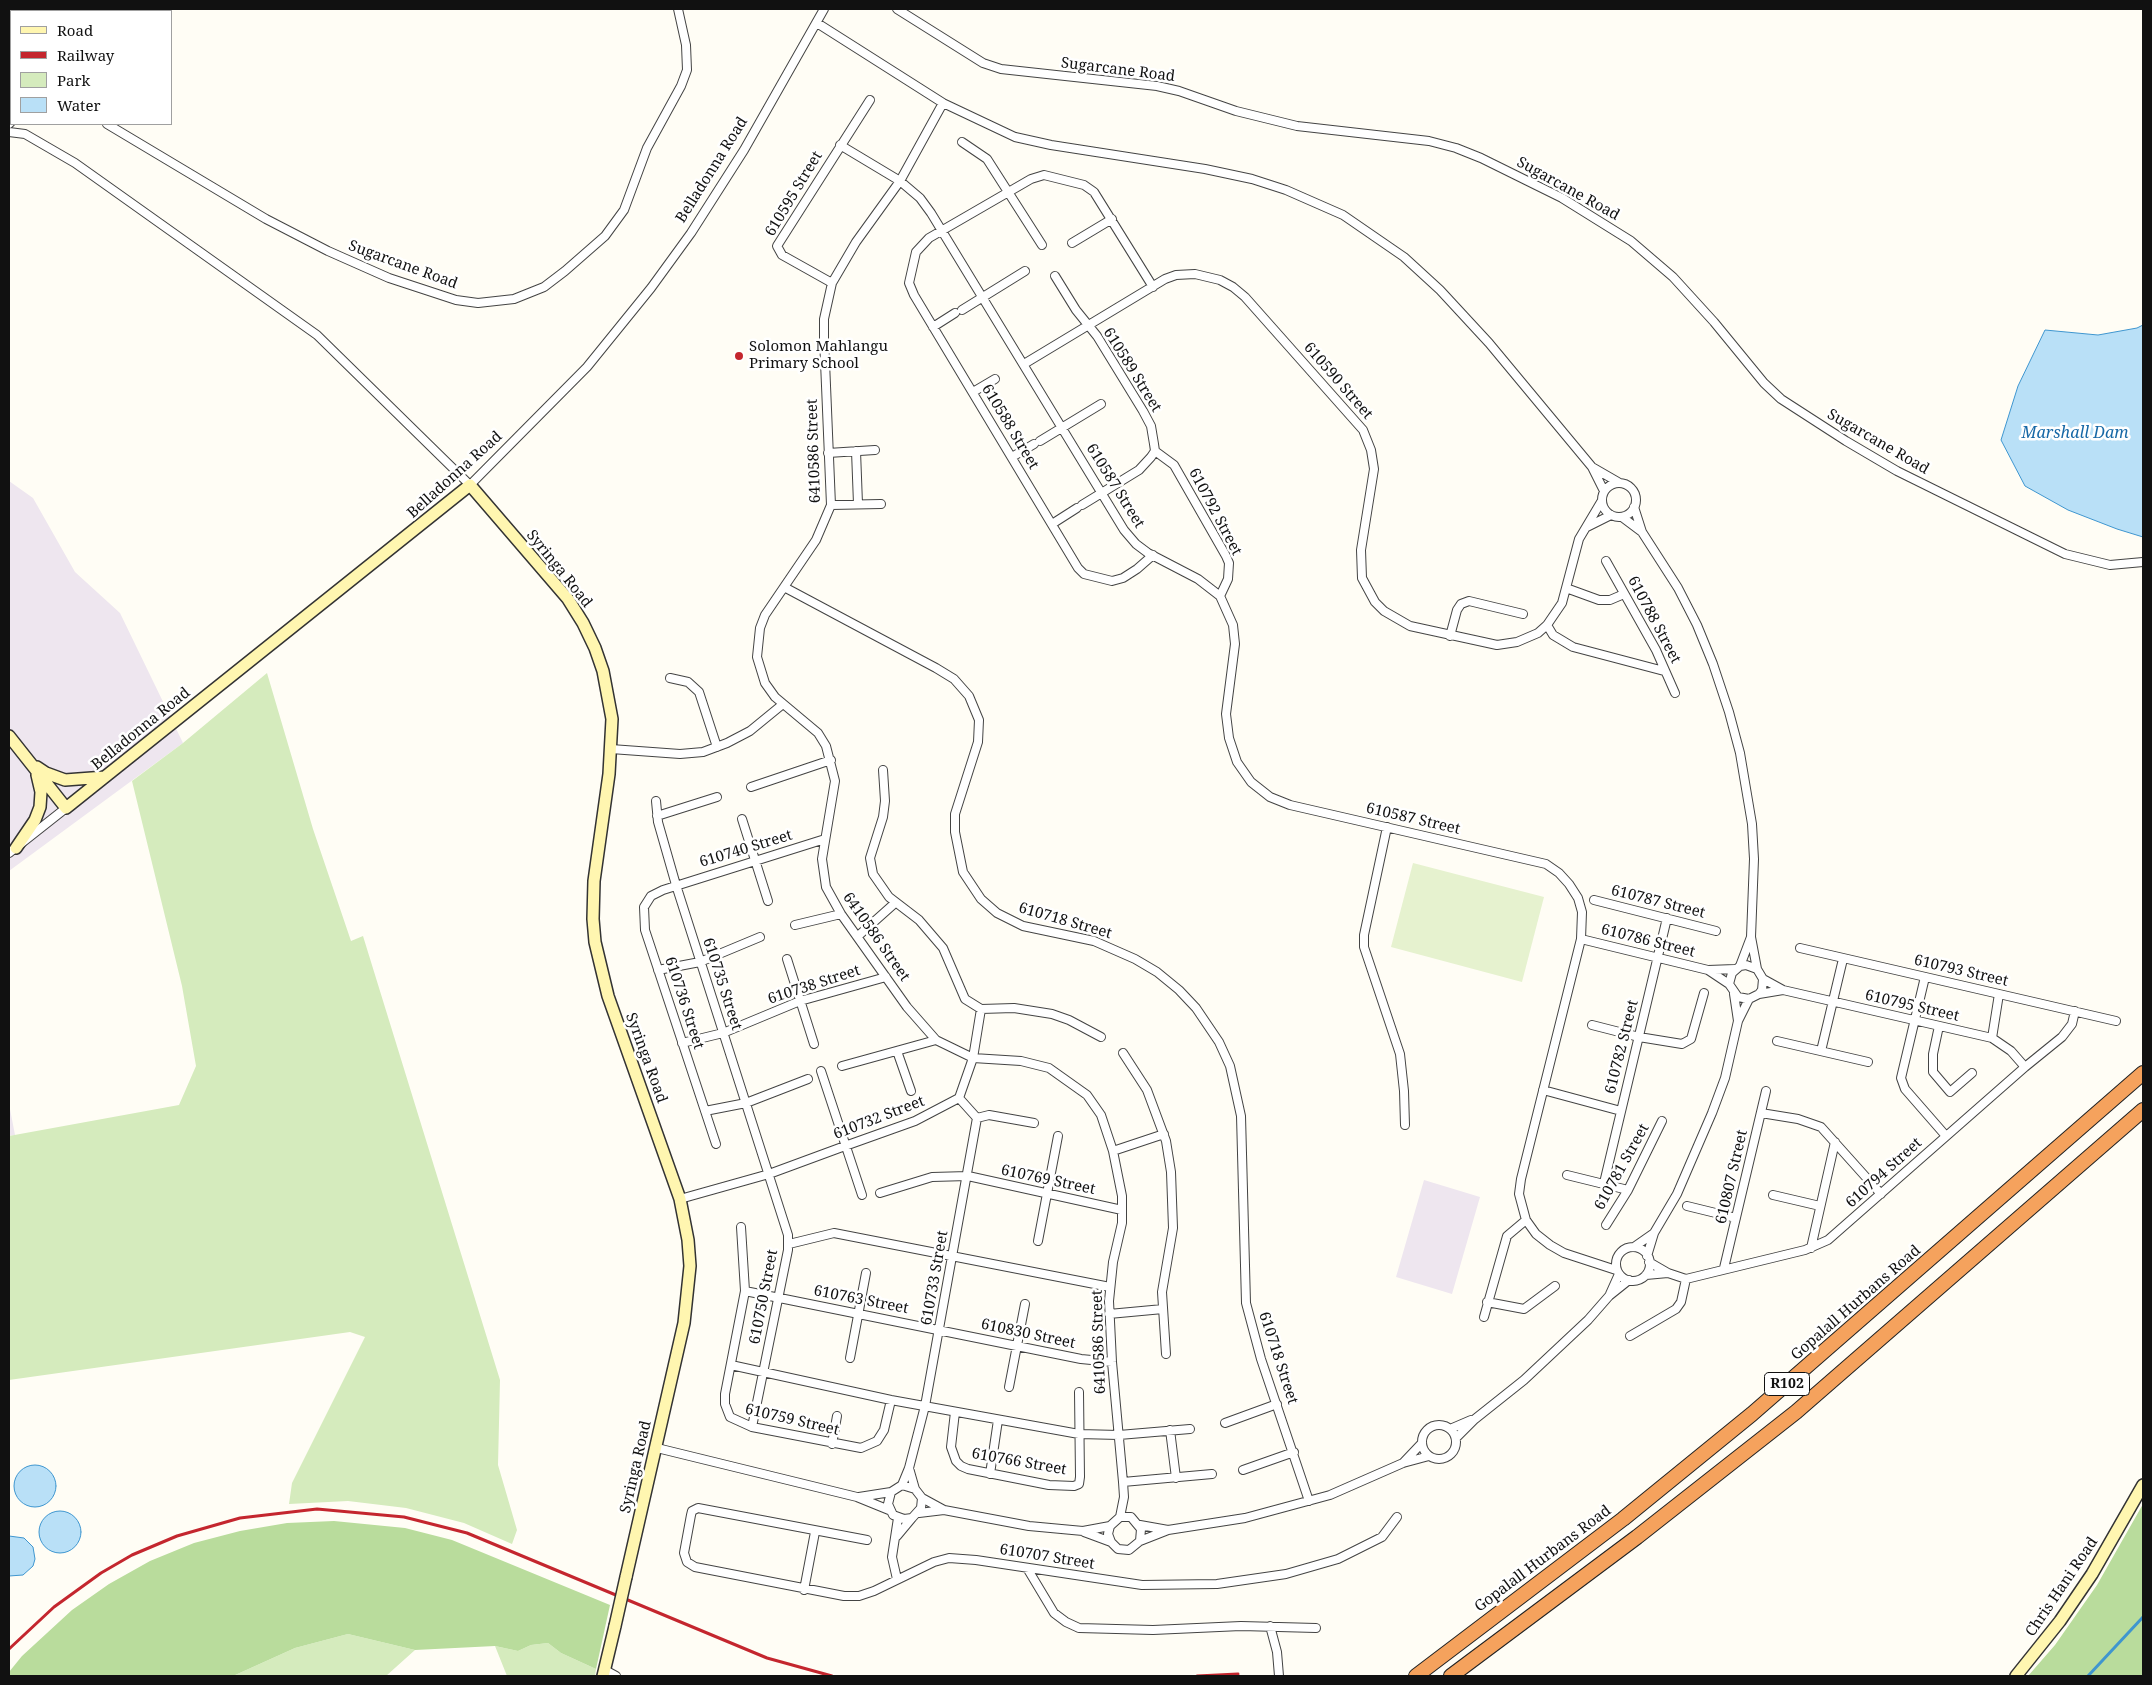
<!DOCTYPE html>
<html>
<head>
<meta charset="utf-8">
<style>
	body { margin:0 }
	#map { position:relative; width:2152px; height:1685px; overflow:hidden; background:#fffdf5; font-family:"Noto Serif",serif }
	canvas { display:block }
	.frame { position:absolute; inset:0; border:10px solid #111; pointer-events:none }
	.legend { position:absolute; left:10px; top:10px; width:162px; height:115px; box-sizing:border-box; background:#fff; border:1px solid #a0a0a0; margin:0; padding:6px 9px; list-style:none; font-size:15px; color:#111 }
	.legend li { display:flex; align-items:center; gap:10px; height:25px }
	.legend b { width:25px; border:1px solid #a0a0a0 }
</style>
</head>
<body>
<div id="map">
<canvas width="2152" height="1685"></canvas>
<div class="frame"></div>
<ul class="legend">
<li><b style="height:6px;background:#fff6b0"></b>Road</li>
<li><b style="height:6px;background:#c4262e"></b>Railway</li>
<li><b style="height:14px;background:#d5ebbd"></b>Park</li>
<li><b style="height:14px;background:#b9e0f7"></b>Water</li>
</ul>
</div>
<script>
const g = document.querySelector('canvas').getContext('2d');
g.lineJoin = 'round';
function fillPath(path, color) {
  g.fillStyle = color;
  g.fill(path, 'evenodd');
}
function toPath(rows) {
  const path = new Path2D();
  for (const r of rows) {
    if (r.length === 3) {
      path.moveTo(r[0] + r[2], r[1]);
      path.arc(r[0], r[1], r[2], 0, 2 * Math.PI);
      continue;
    }
    path.moveTo(r[0], r[1]);
    for (let i = 2; i < r.length; i += 2) path.lineTo(r[i], r[i + 1]);
  }
  return path;
}
function strokePath(path, color, width, dash) {
  g.strokeStyle = color;
  g.lineWidth = width;
  g.lineCap = dash ? 'butt' : 'round';
  g.setLineDash(dash || []);
  g.stroke(path);
}
function drawText(font, color, halo, rows, align = 'center') {
  g.font = font + ' "Noto Serif",serif';
  g.lineWidth = 5;
  g.setLineDash([]);
  g.textBaseline = 'middle';
  g.strokeStyle = halo;
  g.fillStyle = color;
  for (const [text, x, y, turn = 0] of rows) {
    g.save();
    g.translate(x, y);
    g.rotate((+turn || 0) * Math.PI / 180);
    g.textAlign = isNaN(turn) ? turn : align;
    if (halo) g.strokeText(text, 0, 0);
    g.fillText(text, 0, 0);
    g.restore();
  }
}
fillPath(toPath([
	[9,481,33,498,75,572,120,613,183,743,9,871],
	[9,1104,15,1135,9,1136],
	[1424,1180,1480,1197,1452,1294,1396,1277]
]), '#eee6ef');
fillPath(toPath([
	[267,673,313,829,351,941,363,936,500,1380,498,1465,517,1530,512,1544,464,1523,406,1508,348,1501,289,1504,292,1483,365,1337,350,1332,9,1380,9,1136,179,1105,196,1066,182,986,132,781,183,743],
	[348,1634,415,1650,386,1676,233,1676,295,1648],
	[548,1643,561,1653,596,1669,595,1676,507,1676,495,1646,518,1651,531,1645]
]), '#d5ebbd');
fillPath(toPath([
	[2143,1504,2143,1676,2028,1676,2055,1645,2097,1585],
	[334,1521,405,1528,452,1540,610,1605,596,1669,561,1653,548,1643,531,1645,518,1651,495,1646,415,1650,348,1634,295,1648,233,1676,9,1676,9,1672,22,1656,72,1610,109,1584,150,1561,194,1543,240,1531,287,1523]
]), '#b9dc9c');
fillPath(toPath([
	[1413,863,1544,897,1522,982,1391,947]
]), '#e6f2cf');
const water = toPath([
	[2143,325,2143,537,2117,529,2068,510,2025,486,2001,440,2018,386,2045,330,2098,335,2137,328,2143,325],
	[35,1486,21],
	[60,1532,21],
	[9,1536,24,1538,33,1547,35,1559,33,1566,23,1575,9,1576,9,1536]
]);
fillPath(water, '#b9e0f7');
strokePath(water, '#3f96cf', 1);
strokePath(toPath([
	[2088,1676,2143,1617]
]), '#3f96cf', 3);
const street = toPath([
	[897,9,983,63,1001,69,1157,86,1179,91,1236,111,1297,126,1429,141,1456,148,1481,158,1562,198,1631,241,1673,277,1714,322,1764,383,1781,399,1846,441,1897,471,2065,554,2110,565,2143,562],
	[817,23,943,103,1015,137,1051,145,1205,169,1252,179,1286,190,1343,215,1404,257,1440,290,1489,343,1592,467,1604,491],
	[943,103,900,181,856,242,832,283,824,319,824,338,831,505,816,540,765,615,760,628,757,657,765,683,775,697,818,733,826,746,835,781,822,859,826,887,841,914,907,1007,936,1040,973,1058,1021,1061,1049,1068,1087,1095,1101,1115,1113,1151,1122,1196,1122,1223,1113,1262,1109,1301,1112,1362,1123,1482,1124,1497,1120,1517],
	[9,124,11,122],
	[107,124,266,219,328,251,389,278,456,300,478,303,514,299,544,287,565,271,605,236,624,210,647,148,681,86,687,70,686,45,678,9],
	[9,132,25,134,75,163,317,335,470,485,587,367,651,288,691,233,744,150,824,9],
	[962,142,987,159,1042,245],
	[840,145,900,181,920,198,931,213,1124,530,1136,544,1148,553,1198,579,1220,596,1233,625,1235,644,1226,714,1229,738,1237,762,1251,782,1270,797,1290,805,1546,864,1559,873,1569,884,1578,898,1582,912,1581,939,1521,1179,1519,1194,1526,1220,1536,1234,1550,1245,1564,1253,1616,1270],
	[1072,243,1112,219],
	[1055,276,1076,310,1097,336,1143,411,1151,426,1154,444,1155,451,1151,457,1139,470,1082,505],
	[832,283,782,255,777,246,870,100],
	[962,310,1025,271],
	[933,327,955,313],
	[1024,364,1165,279,1176,275,1195,274,1220,280,1233,287,1245,297,1363,430,1371,450,1374,469,1361,550,1362,578,1375,602,1384,611,1410,626,1497,645,1517,642,1538,633,1547,625,1562,603,1579,539,1601,502],
	[973,392,995,379],
	[1040,441,1101,404],
	[856,451,858,504],
	[1155,451,1174,465,1226,556,1229,563,1228,579,1220,596],
	[828,453,875,450],
	[1012,457,1034,444],
	[1592,467,1618,482],
	[1619,500,17],
	[831,505,881,504],
	[1634,507,1642,532,1678,588,1697,625,1713,664,1729,712,1740,753,1752,824,1754,859,1751,937,1757,969],
	[1622,517,1642,532],
	[1052,524,1077,508],
	[1587,527,1611,515],
	[1153,555,1137,569,1123,578,1112,581,1084,574,1078,568,914,295,909,283,916,252,929,238,1031,179,1044,175,1084,185,1094,192,1153,287],
	[1606,561,1656,650,1675,693],
	[784,587,936,668,954,679,969,696,979,720,978,742,955,814,955,832,963,872,981,899,997,913,1023,926,1094,941,1135,959,1157,972,1179,990,1196,1008,1219,1042,1230,1066,1241,1116,1246,1303,1261,1359,1309,1501],
	[1566,588,1599,600,1610,600,1624,594],
	[1547,625,1553,635,1573,647,1664,671],
	[1450,636,1457,610,1461,604,1469,601,1523,614],
	[670,678,688,682,699,692,717,747],
	[611,749,680,754,703,752,727,743,750,731,783,704],
	[883,770,885,801,883,817,870,858,873,874,889,897,919,920,943,948,965,999,981,1009,1014,1008,1052,1014,1069,1020,1101,1037],
	[751,787,831,760],
	[656,801,658,822,676,885,788,1235,788,1250,752,1427],
	[657,816,717,797],
	[742,819,768,901],
	[1387,827,1364,935,1364,947,1400,1054,1404,1091,1405,1125],
	[9,853,66,808],
	[1594,900,1716,931],
	[795,925,841,914],
	[858,936,895,903],
	[1581,939,1708,970,1735,969],
	[1800,948,2116,1021],
	[787,959,814,1044],
	[1740,966,1746,965,1757,969,1763,979,1762,990,1759,994,1749,999,1738,997,1729,984,1732,973,1740,966,1751,937],
	[658,970,700,962,760,937],
	[1708,970,1729,984],
	[1925,977,1901,1078,1905,1089,1946,1136],
	[1763,979,1783,990,1992,1038,2011,1051,2025,1067],
	[1734,994,1738,1021],
	[1759,994,1783,990],
	[1592,1025,1639,1037,1682,1044,1691,1039,1704,993],
	[1939,1026,1933,1054,1933,1072,1950,1092,1972,1073],
	[1992,1038,1999,994],
	[1777,1041,1868,1062],
	[682,1043,723,1033,800,1001,886,977],
	[897,1051,911,1091],
	[1821,1051,1843,959],
	[1123,1053,1147,1090,1166,1141,1171,1172,1173,1228,1162,1292,1166,1354],
	[842,1066,936,1040],
	[821,1071,862,1195],
	[1543,1090,1621,1111],
	[705,1111,746,1103,808,1079],
	[1761,1113,1798,1119,1821,1127,1881,1194],
	[977,1118,989,1115,1034,1123],
	[716,1144,645,930,644,907,651,896,663,890,825,839],
	[1113,1151,1164,1134],
	[1567,1175,1628,1190],
	[1604,1183,1667,918],
	[880,1193,932,1177,968,1176,1122,1210],
	[1773,1195,1820,1206],
	[680,1199,769,1174,845,1146,915,1121,959,1098,973,1058,981,1009],
	[1687,1206,1736,1218],
	[1606,1225,1628,1190,1662,1121],
	[741,1227,745,1291,725,1394,725,1404,730,1417,752,1427,861,1448,877,1441,884,1430,891,1400],
	[1038,1241,1058,1136],
	[789,1244,834,1233,1110,1287],
	[1634,1247,1654,1233],
	[1633,1264,17],
	[1811,1248,1835,1142],
	[1647,1256,1654,1233,1677,1194,1712,1113,1725,1078,1738,1021,1749,999],
	[1649,1262,1668,1273,1686,1279,1805,1250,1828,1240,2025,1067,2062,1037,2072,1024,2075,1011],
	[1724,1268,1766,1091],
	[1646,1275,1668,1273],
	[745,1291,1081,1359,1112,1362],
	[1610,1294,1619,1274],
	[1487,1302,1524,1309,1555,1286],
	[1109,1314,1163,1309],
	[1484,1317,1507,1236,1526,1220],
	[1630,1336,1676,1309,1681,1302,1686,1279],
	[850,1358,866,1273],
	[731,1365,891,1400,1079,1434,1119,1435,1190,1429],
	[1009,1387,1025,1304],
	[955,1412,951,1447,956,1461,961,1466,968,1469,1049,1485,1074,1486,1079,1484,1080,1477,1079,1392],
	[1225,1423,1277,1404],
	[1439,1442,17],
	[1450,1429,1471,1420],
	[1170,1430,1176,1478],
	[1456,1438,1475,1419,1524,1380,1588,1320,1609,1296,1629,1280],
	[832,1444,837,1416],
	[657,1448,857,1497,889,1510],
	[1403,1463,1422,1443],
	[909,1468,915,1489,922,1498,921,1508,912,1518,904,1519,893,1515,888,1504,891,1492,902,1485,915,1489],
	[1243,1470,1294,1452],
	[990,1474,998,1420],
	[1123,1482,1212,1474],
	[902,1485,909,1468,925,1406,977,1118,959,1098],
	[859,1497,891,1492],
	[922,1498,944,1510,1029,1526,1083,1531,1110,1526],
	[919,1513,944,1510],
	[1140,1525,1168,1530],
	[1084,1532,1111,1542],
	[897,1536,912,1518],
	[867,1540,698,1508,692,1511,691,1515,684,1553,687,1562,695,1567,844,1596,859,1596,874,1591,934,1562,949,1558,976,1560,1142,1585,1217,1584,1286,1574,1338,1559,1382,1537,1397,1517],
	[1140,1541,1141,1529,1131,1517,1120,1517,1110,1526,1108,1534,1111,1542,1118,1549,1129,1550,1140,1541,1168,1530,1245,1518,1330,1495,1403,1463,1429,1456],
	[1027,1568,1054,1613,1066,1622,1079,1628,1153,1630,1241,1626,1316,1628],
	[897,1579,892,1557,898,1518],
	[804,1590,815,1532],
	[1270,1626,1277,1652,1279,1676],
	[605,1670,616,1676]
]);
const secondary = toPath([
	[9,736,66,808,470,485,568,599,583,623,595,648,603,671,612,719,609,774,594,881,593,919,595,942,608,996,680,1199,688,1240,690,1266,684,1323,626,1577],
	[37,767,46,773,65,780,105,777],
	[16,848,35,820,40,807,41,792,37,775],
	[603,1676,615,1626],
	[2016,1676,2060,1621,2092,1574,2143,1485]
]);
const highway = toPath([
	[1416,1676,1623,1519,1752,1414,2143,1073],
	[1451,1676,1637,1537,1796,1412,2143,1110]
]);
strokePath(street, '#444', 10);
strokePath(secondary, '#333', 14);
strokePath(highway, '#222', 16);
strokePath(street, '#fff', 8);
strokePath(secondary, '#fff6b0', 11);
strokePath(highway, '#f5a25d', 14);
strokePath(toPath([
	[9,1649,54,1607,101,1573,132,1555,177,1536,240,1518,317,1509,404,1517,467,1533,767,1658,832,1676],
	[1197,1676,1238,1674]
]), '#c4262e', 3);
const secondaryBridge = toPath([
	[615,1626,626,1577]
]);
strokePath(secondaryBridge, '#333', 14, []);
strokePath(secondaryBridge, '#fff6b0', 11);
for (const [x, y, r, color] of [
	[739,356,5,"#c4262e"]
]) {
  const dot = new Path2D();
  dot.arc(x, y, r, 0, 2 * Math.PI);
  g.fillStyle = color;
  g.fill(dot);
  strokePath(dot, '#fff', 2);
}
for (const [x, y, w] of [
	[1787,1384,45]
]) {
  const box = new Path2D();
  box.roundRect(x - w / 2, y - 11.5, w, 23, 4);
  g.fillStyle = '#fff';
  g.fill(box);
  strokePath(box, '#111', 1);
}
drawText('bold 14px', '#111', null, [
	["R102",1787,1384]
]);
drawText('15px', '#111', '#fff', [
	["Sugarcane Road",1118,70,7],
	["Belladonna Road",712,170,-58],
	["Sugarcane Road",1568,189,29],
	["610595 Street",794,194,-59],
	["Sugarcane Road",403,265,20],
	["610589 Street",1132,370,58],
	["610590 Street",1338,381,49],
	["610588 Street",1010,427,59],
	["Sugarcane Road",1878,442,30],
	["6410586 Street",814,451,-92],
	["Belladonna Road",455,475,-42],
	["610587 Street",1115,486,58],
	["610792 Street",1215,512,62],
	["Syringa Road",559,569,51],
	["610788 Street",1654,620,62],
	["Belladonna Road",141,729,-39],
	["610587 Street",1413,819,13],
	["610740 Street",746,849,-17],
	["610787 Street",1658,902,14],
	["610718 Street",1065,921,16],
	["6410586 Street",876,937,55],
	["610786 Street",1648,941,14],
	["610793 Street",1961,971,13],
	["610735 Street",722,984,72],
	["610738 Street",814,985,-18],
	["610736 Street",684,1003,72],
	["610795 Street",1912,1006,13],
	["610782 Street",1622,1047,-76],
	["Syringa Road",646,1058,70],
	["610732 Street",879,1118,-21],
	["610781 Street",1622,1167,-61],
	["610794 Street",1884,1173,-42],
	["610807 Street",1732,1177,-77],
	["610769 Street",1048,1180,12],
	["610733 Street",935,1278,-80],
	["610750 Street",764,1297,-79],
	["610763 Street",861,1300,11],
	["Gopalall Hurbans Road",1856,1303,-41],
	["610830 Street",1028,1334,12],
	["6410586 Street",1099,1342,-92],
	["610718 Street",1278,1358,72],
	["610759 Street",792,1420,13],
	["610766 Street",1019,1462,10],
	["Syringa Road",636,1467,-77],
	["610707 Street",1047,1557,9],
	["Gopalall Hurbans Road",1543,1559,-37],
	["Chris Hani Road",2062,1587,-56]
]);
drawText('15px', '#111', '#fff', [
	["Solomon Mahlangu",749,347],
	["Primary School",749,364]
], 'left');
drawText('italic 16px', '#1768a6', '#fff', [
	["Marshall Dam",2075,433]
]);
</script>
</body>
</html>
